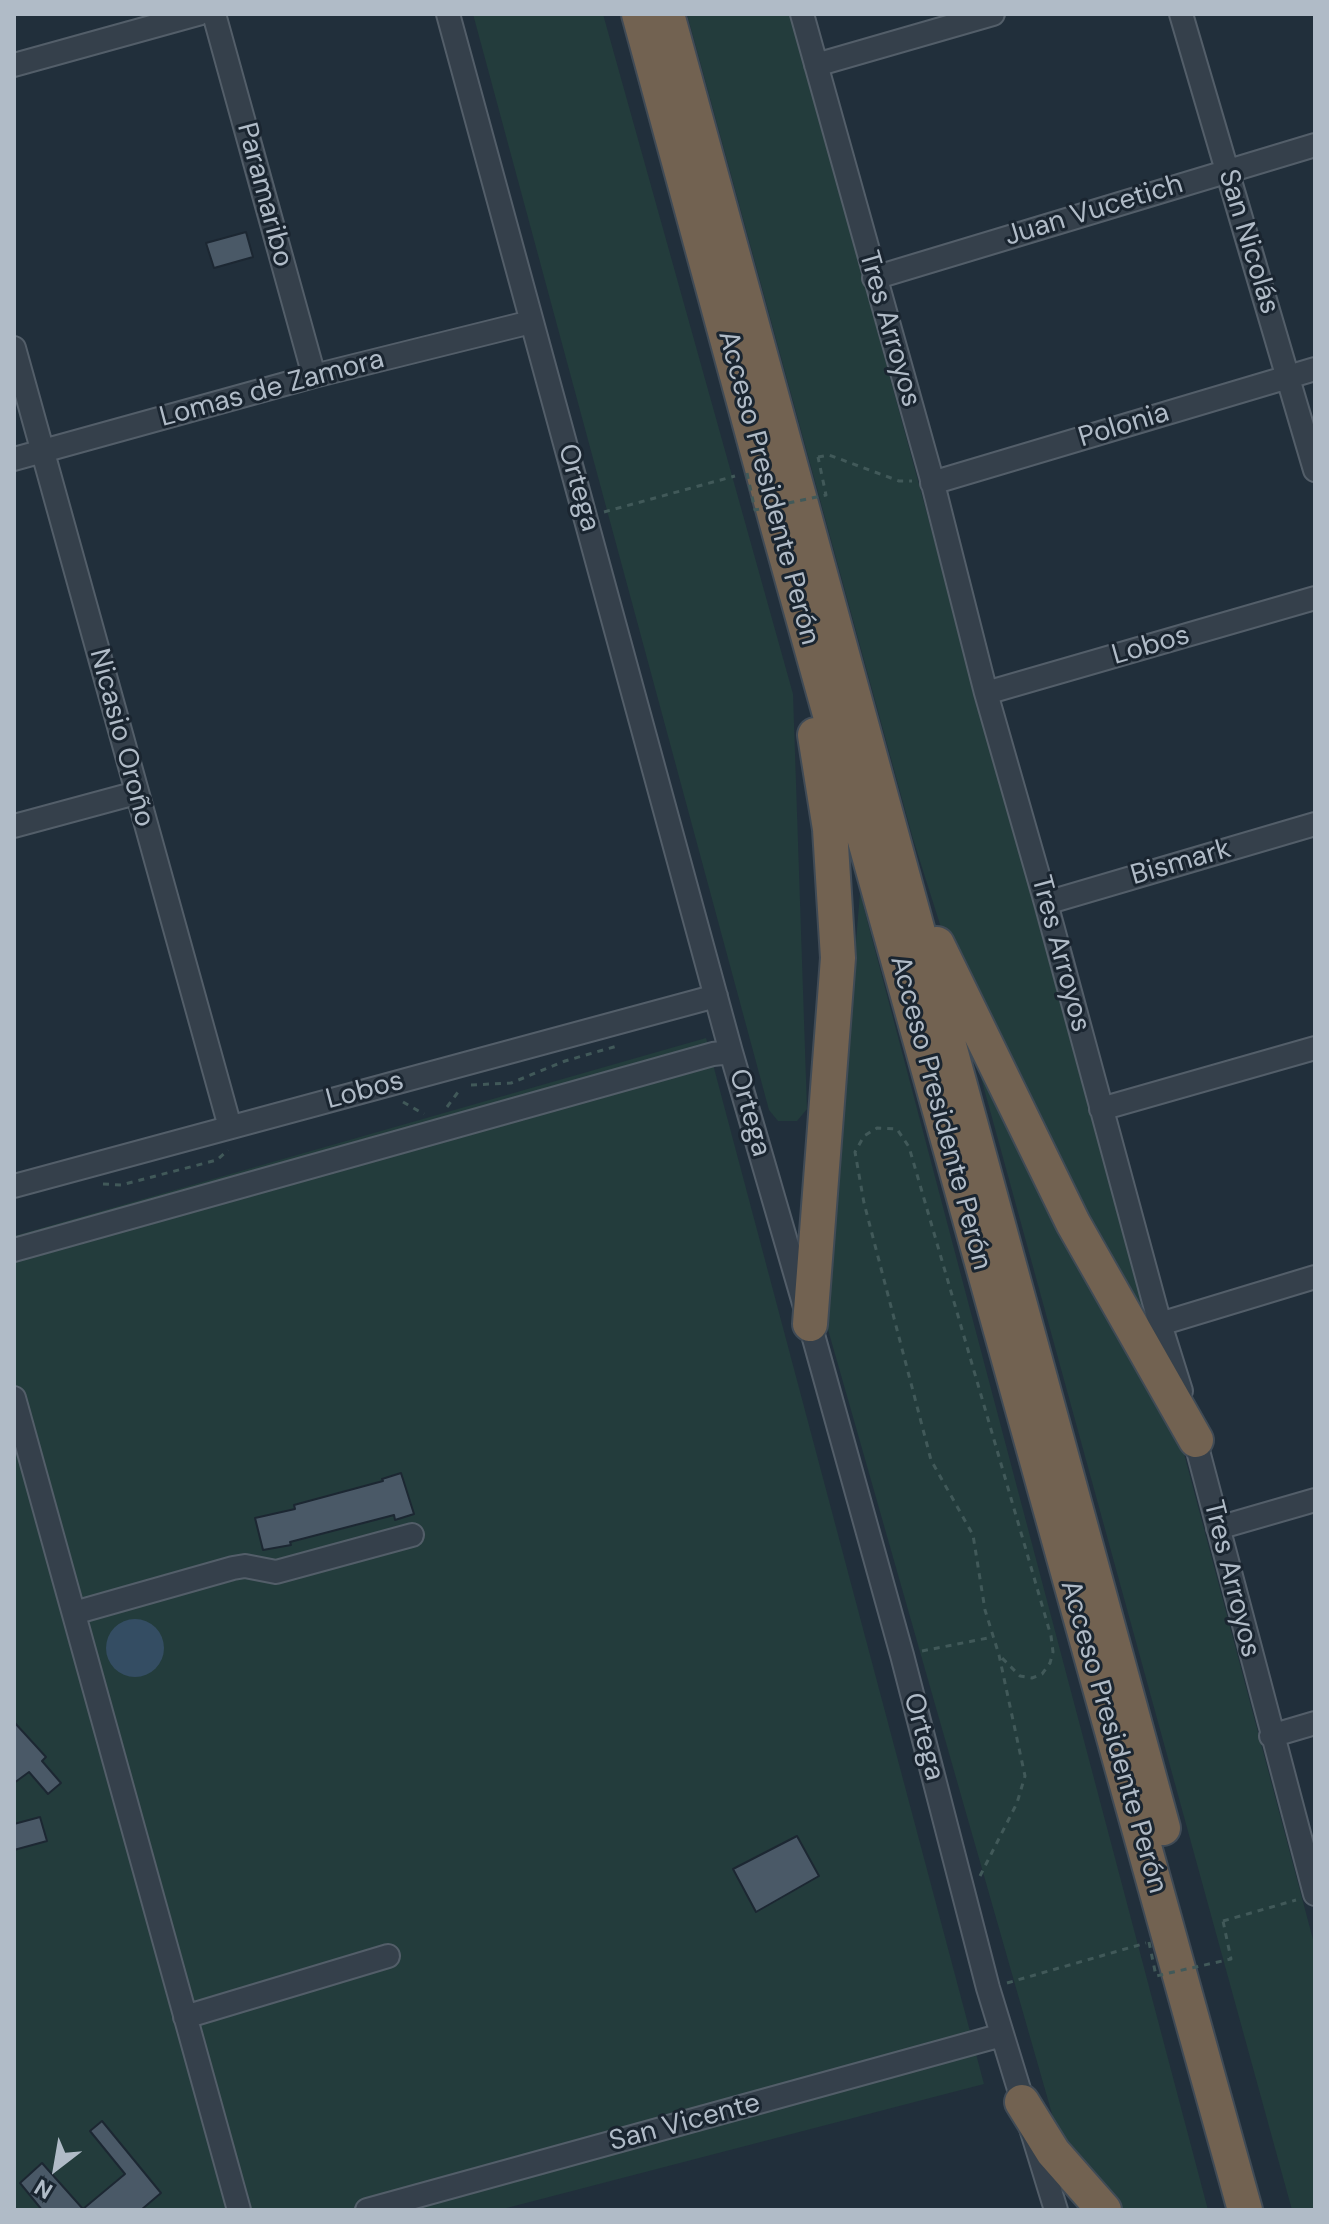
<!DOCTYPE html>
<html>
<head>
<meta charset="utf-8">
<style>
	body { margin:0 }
	#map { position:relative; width:1329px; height:2224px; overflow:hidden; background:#212f3b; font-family:"DM Sans",sans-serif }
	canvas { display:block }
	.frame { position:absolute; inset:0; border:16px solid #b0bbc7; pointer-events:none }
	.north { position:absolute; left:16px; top:2128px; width:80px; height:80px; -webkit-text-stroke:6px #1a2530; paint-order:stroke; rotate:211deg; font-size:22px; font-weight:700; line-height:32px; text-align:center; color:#b0bbc7 }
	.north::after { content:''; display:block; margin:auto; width:28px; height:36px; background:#b0bbc7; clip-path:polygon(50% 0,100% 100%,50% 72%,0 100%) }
</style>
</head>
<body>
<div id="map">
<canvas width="1329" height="2224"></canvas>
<div class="frame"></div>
<div class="north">N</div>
</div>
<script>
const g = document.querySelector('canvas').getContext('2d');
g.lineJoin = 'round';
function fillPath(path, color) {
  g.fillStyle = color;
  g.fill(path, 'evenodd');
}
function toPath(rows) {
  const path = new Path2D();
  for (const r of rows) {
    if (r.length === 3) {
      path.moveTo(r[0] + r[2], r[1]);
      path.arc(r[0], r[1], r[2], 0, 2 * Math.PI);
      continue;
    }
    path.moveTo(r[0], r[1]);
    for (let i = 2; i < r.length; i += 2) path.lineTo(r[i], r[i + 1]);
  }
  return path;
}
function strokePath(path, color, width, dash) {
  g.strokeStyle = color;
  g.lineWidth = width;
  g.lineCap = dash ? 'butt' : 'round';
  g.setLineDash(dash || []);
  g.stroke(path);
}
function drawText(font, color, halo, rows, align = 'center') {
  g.font = font + ' "DM Sans",sans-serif';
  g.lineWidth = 6;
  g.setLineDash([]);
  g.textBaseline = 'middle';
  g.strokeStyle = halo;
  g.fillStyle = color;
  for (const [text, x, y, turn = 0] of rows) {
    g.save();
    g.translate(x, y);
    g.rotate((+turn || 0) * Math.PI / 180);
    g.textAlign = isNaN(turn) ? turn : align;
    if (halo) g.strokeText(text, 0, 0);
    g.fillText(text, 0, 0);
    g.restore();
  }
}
fillPath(toPath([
	[473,14,603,14,793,694,807,1109,797,1121,778,1121,769,1110],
	[687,14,791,14,1153,1344,943,934,913,839],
	[860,893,1208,2210,1123,2210,1062,2149,825,1319],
	[706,1038,984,2084,499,2210,14,2210,14,1236],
	[977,1063,1182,1446,1315,1947,1315,2210,1292,2210]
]), '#233c3c');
fillPath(toPath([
	[135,1648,29]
]), '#344d63');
const building = toPath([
	[246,232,253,257,214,268,206,243,246,232],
	[401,1473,414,1514,395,1520,394,1515,290,1542,291,1545,263,1550,255,1518,295,1509,294,1505,383,1481,382,1479,401,1473],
	[14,1722,46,1757,42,1761,61,1783,48,1794,29,1772,14,1783,14,1722],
	[40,1817,47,1841,14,1850,14,1824,40,1817],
	[797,1836,819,1876,756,1912,733,1869,797,1836],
	[102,2121,161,2193,141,2210,42,2210,20,2183,42,2163,83,2209,125,2174,90,2131,102,2121]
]);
fillPath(building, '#4a5967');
strokePath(building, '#1c2732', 2);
const minor = toPath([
	[214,14,314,376],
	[448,14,731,1052,810,1324,902,1655,988,1988,1056,2210],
	[802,14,931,476,986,693,1046,903,1160,1324,1181,1391],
	[1181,14,1315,470],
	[14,65,198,14],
	[816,65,993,14],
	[874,278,1315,145],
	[14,348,230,1127],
	[14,459,314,376,531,322],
	[932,483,1315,369],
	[986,693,1315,598],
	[14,826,136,793],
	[1046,903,1315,824],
	[1101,1109,1315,1048],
	[14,1186,716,996],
	[14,1250,713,1054,731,1052],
	[1160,1324,1315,1277],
	[14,1398,239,2210],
	[1192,1428,1315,1894],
	[1218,1528,1315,1500],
	[74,1613,233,1568,245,1566,276,1572,412,1535],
	[1271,1736,1315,1723],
	[185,2017,388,1956],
	[367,2210,1002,2035]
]);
const highway = toPath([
	[639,14,778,527,1245,2210],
	[667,14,1163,1828],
	[937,944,1073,1223,1196,1440],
	[810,1324,838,958,830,829,815,735],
	[1022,2102,1053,2152,1104,2210]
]);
strokePath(minor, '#535e69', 26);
strokePath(highway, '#404b56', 38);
strokePath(toPath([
	[818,457,829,455,899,481,912,481],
	[604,512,735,476],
	[471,1085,511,1083,565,1061,617,1046],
	[403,1102,424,1114],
	[447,1107,461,1088],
	[103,1184,121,1185,217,1160,228,1150],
	[922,1651,993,1637],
	[980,1876,1017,1803,1025,1776,999,1655,985,1610,973,1535,931,1460,864,1203,855,1152,864,1136,877,1128,897,1129,909,1147,1051,1636,1053,1652,1050,1663,1042,1674,1032,1678,1020,1676,999,1655],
	[1223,1921,1296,1900],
	[1007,1983,1146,1943]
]), '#415959', 3, [6, 6]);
strokePath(minor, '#35404b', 22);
strokePath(highway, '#726251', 34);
strokePath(toPath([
	[747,473,755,510,826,495,818,457],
	[1149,1942,1156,1976,1231,1959,1223,1921]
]), '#415959', 3, [6, 6]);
drawText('28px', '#b0bbc7', '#1a2530', [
	["Paramaribo",264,195,75],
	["Juan Vucetich",1094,211,-17],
	["San Nicolás",1248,242,73],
	["Tres Arroyos",889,329,74],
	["Lomas de Zamora",272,389,-15],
	["Polonia",1124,426,-17],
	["Ortega",578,488,74],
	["Acceso Presidente Perón",768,488,75],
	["Lobos",1151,646,-16],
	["Nicasio Oroño",121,738,75],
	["Bismark",1181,863,-16],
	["Tres Arroyos",1060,954,75],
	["Lobos",365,1091,-15],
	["Ortega",749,1113,74],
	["Acceso Presidente Perón",940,1113,75],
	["Tres Arroyos",1231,1579,76],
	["Ortega",923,1737,75],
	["Acceso Presidente Perón",1113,1737,74],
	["San Vicente",685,2123,-15]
]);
</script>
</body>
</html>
